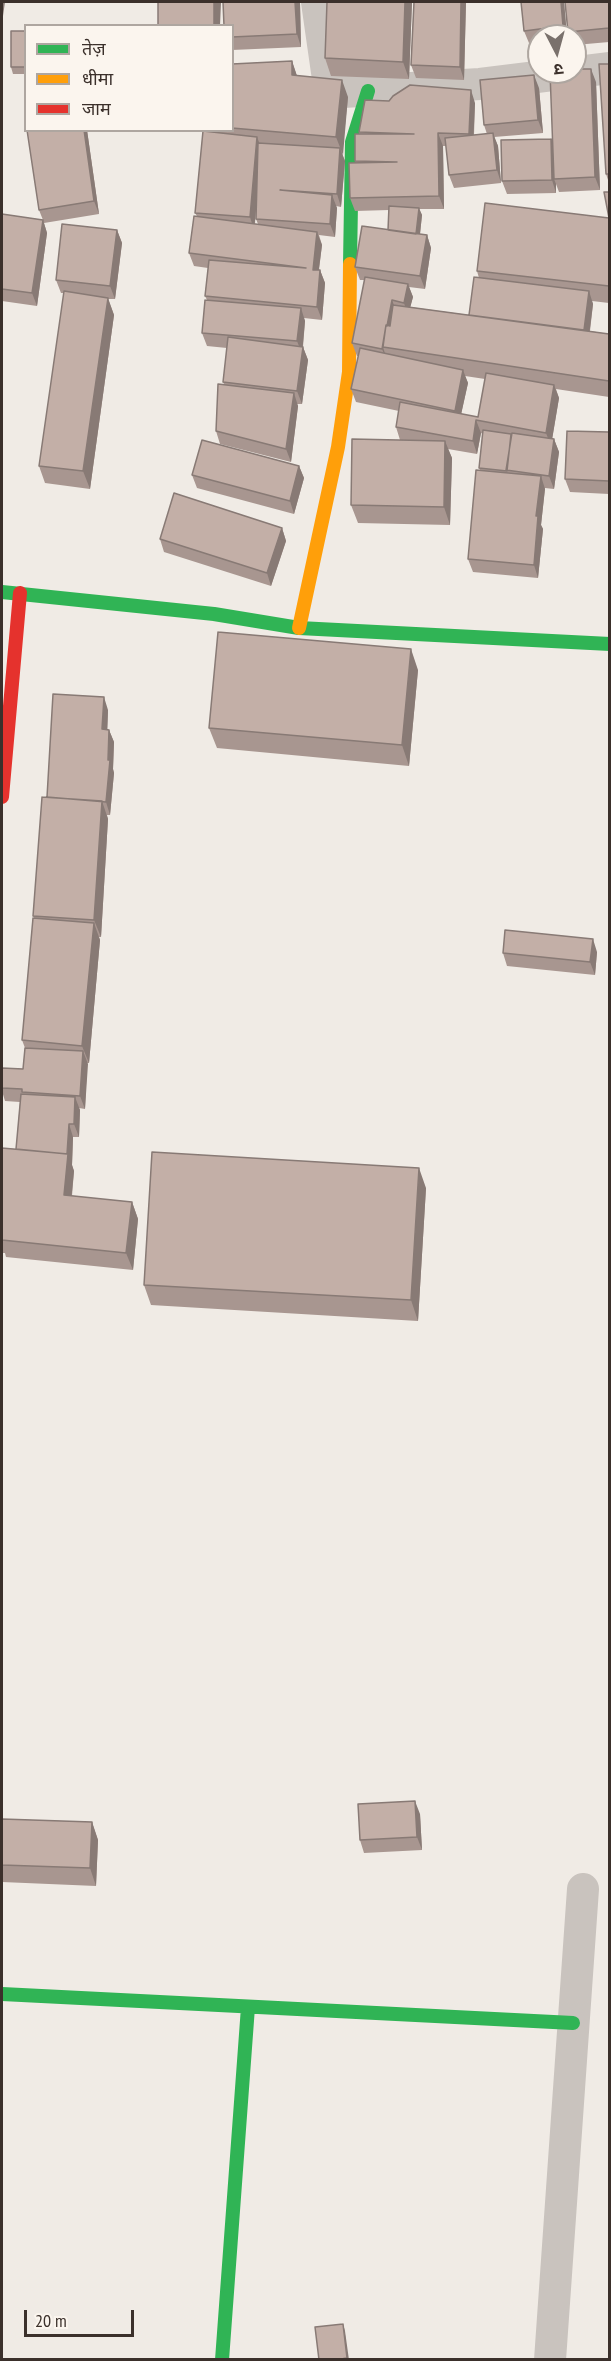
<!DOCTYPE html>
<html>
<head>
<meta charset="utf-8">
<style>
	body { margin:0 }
	#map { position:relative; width:611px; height:2361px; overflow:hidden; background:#f0ebe5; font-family:"PT Sans Narrow","Noto Sans Devanagari",sans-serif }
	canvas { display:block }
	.frame { position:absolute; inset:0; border:3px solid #3b302b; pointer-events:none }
	.legend { position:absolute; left:24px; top:24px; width:210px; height:108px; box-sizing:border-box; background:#fbf5ee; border:2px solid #aea6a0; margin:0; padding:8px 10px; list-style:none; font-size:18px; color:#3b302b }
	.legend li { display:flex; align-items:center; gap:12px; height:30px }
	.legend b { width:30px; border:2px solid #aea6a0 }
	.north { position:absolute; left:527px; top:24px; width:60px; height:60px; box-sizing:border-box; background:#fbf5ee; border:2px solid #aea6a0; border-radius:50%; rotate:174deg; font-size:16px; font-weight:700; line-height:24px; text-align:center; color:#3b302b }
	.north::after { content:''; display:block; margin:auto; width:21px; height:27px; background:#7a716c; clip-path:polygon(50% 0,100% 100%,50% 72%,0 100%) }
	.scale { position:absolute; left:24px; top:2310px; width:110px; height:27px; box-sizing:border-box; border:3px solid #3b302b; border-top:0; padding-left:8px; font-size:18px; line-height:21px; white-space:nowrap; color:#3b302b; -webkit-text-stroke:4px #fbf5ee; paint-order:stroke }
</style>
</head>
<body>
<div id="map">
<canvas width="611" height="2361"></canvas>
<div class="frame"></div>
<ul class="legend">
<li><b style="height:8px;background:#30b455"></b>तेज़</li>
<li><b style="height:8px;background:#ff9f0a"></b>धीमा</li>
<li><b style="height:8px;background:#e5322d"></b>जाम</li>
</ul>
<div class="north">उ</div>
<div class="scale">20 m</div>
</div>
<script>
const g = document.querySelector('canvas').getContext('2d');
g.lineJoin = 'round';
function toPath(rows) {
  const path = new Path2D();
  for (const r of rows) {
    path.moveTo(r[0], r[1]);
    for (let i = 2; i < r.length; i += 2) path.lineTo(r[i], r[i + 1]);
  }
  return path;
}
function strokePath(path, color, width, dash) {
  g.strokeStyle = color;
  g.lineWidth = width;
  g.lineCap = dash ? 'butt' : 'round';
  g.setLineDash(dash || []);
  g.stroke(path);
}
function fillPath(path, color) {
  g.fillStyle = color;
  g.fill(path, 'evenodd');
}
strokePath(toPath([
	[317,2,329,86,343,92,480,84,610,68],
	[550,2360,583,1889]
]), '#c9c3be', 32);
strokePath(toPath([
	[350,264,352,142,368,91],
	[2,592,214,614,299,628,610,644],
	[2,1994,573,2023],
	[222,2360,248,2007]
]), '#30b455', 14);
strokePath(toPath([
	[299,628,338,447,349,372,350,264]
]), '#ff9f0a', 14);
strokePath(toPath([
	[2,797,20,593]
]), '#e5322d', 14);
fillPath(toPath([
	[327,2,412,2,409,79,331,76,325,58],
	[414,2,466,2,464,80,416,78,411,65],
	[521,2,564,2,567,36,539,36,539,42,529,43,524,31],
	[609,2,609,42,575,45,575,36,569,36,568,32],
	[300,3,301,47,232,50,232,26],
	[26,31,26,74,13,74,11,67],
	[292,61,297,76,348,97,342,154,345,161,341,207,336,206,337,208,335,237,319,235,322,245,319,270,320,270,325,283,322,320,304,318,305,321,303,347,308,360,302,404,297,404,298,406,291,462,220,444,216,431,224,384,223,382,227,348,207,346,202,333,207,300,205,296,208,268,194,266,189,253,197,216,195,213,206,130,232,130,232,64],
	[256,209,256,219,258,224,255,224],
	[609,64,609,183,606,174],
	[596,82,600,190,559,192,556,184,556,193,507,194,502,181,553,145],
	[539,88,543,133,494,137,498,146,501,183,454,188,449,175,446,146,443,146,444,209,419,209,422,215,420,234,427,235,431,248,425,289,409,287,413,297,410,307,469,315,479,278,477,271,609,218,609,192,609,303,592,301,593,304,590,331,609,334,609,397,556,389,559,398,552,439,554,439,559,452,554,489,545,488,541,525,543,529,538,578,473,572,468,559,480,470,479,468,483,434,481,433,477,454,448,449,452,458,450,525,358,523,351,505,400,440,396,427,399,411,356,402,351,389,359,356,357,356,352,343,365,280,360,280,355,267,388,230,389,210,355,211,350,198,356,163,355,161,359,134,359,132,475,103,474,135,487,134,484,125],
	[465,376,485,379,478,417,461,414,468,383],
	[27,130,87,130,99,214,44,223,47,233,37,306,2,301,2,214,43,220,39,210],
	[117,230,122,243,115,299,108,299,114,315,90,489,45,483,39,466,64,293,61,293,56,280],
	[609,432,609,494,570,492,565,479],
	[299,466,304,478,294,514,197,488,192,475],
	[282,528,286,541,271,586,164,552,160,539],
	[418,670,409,766,217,748,209,728],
	[108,710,107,729,109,730,114,742,113,769,114,773,110,815,107,815,108,819,101,937,99,937,100,940,89,1063,87,1063,85,1109,79,1108,80,1110,79,1137,73,1137,72,1165,74,1171,72,1196,132,1202,138,1219,133,1270,6,1257,5,1253,2,1253,2,1148,16,1149,20,1102,5,1101,2,1091,2,1068,23,1069,25,1048,22,1040,34,918,33,916],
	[597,952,595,975,507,966,503,953],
	[426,1188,418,1321,151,1305,144,1285],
	[420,1814,422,1850,364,1853,360,1840],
	[2,1819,92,1822,98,1840,96,1886,2,1882]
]), '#a89690');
fillPath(toPath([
	[2,2,5,2,2,23],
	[214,2,221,2,220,26,214,26],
	[295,2,299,2,300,3,301,47,297,34],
	[405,2,412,2,409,79,403,62],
	[461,2,466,2,464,80,460,67],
	[561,2,564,2,567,36,563,26],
	[292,61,298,79,292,75],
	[591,69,596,82,600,190,595,177],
	[534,75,539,88,543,133,538,120],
	[342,80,348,97,343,155,336,137],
	[471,90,475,103,473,147,469,134],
	[84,130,87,130,99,214,94,201],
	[438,133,443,146,444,209,439,196],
	[493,133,498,146,501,183,497,170],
	[257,137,262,150,254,230,250,217],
	[551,139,555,152,554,179,556,184,556,193,552,180],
	[340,148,345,161,341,207,337,194],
	[332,195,337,208,335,237,330,224],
	[419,208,422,215,419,243,416,236],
	[43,220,47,233,37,306,32,293],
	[117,230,122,243,115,299,110,286],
	[317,232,322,245,317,283,313,270],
	[427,235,431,248,425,289,420,276],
	[320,270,325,283,322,320,317,307],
	[408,284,413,297,408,316,404,303],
	[589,291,593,304,588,344,584,331],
	[108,298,114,315,90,489,83,471],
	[392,300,397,313,383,347,387,360,387,362,382,349],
	[301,308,305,321,302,354,297,341],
	[303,347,308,360,302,404,297,391],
	[463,370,468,383,459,424,455,411],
	[554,385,559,398,551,446,546,433],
	[294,393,298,406,291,462,286,449],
	[476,420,481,433,477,454,473,441],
	[554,439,559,452,554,489,549,476],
	[445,441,452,458,450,525,444,507],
	[299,466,304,478,294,514,290,501],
	[541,476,545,489,541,525,543,529,538,578,534,565,536,516],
	[282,528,286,541,271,586,267,573],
	[411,649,418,670,409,766,402,745],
	[104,697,108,710,107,742,102,729],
	[109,730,114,742,113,769,114,773,110,815,106,802],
	[102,801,108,819,101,937,94,920],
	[94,923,100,940,89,1063,82,1046],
	[593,939,597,952,595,975,590,962],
	[83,1051,88,1064,85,1109,80,1096],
	[75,1097,80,1110,79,1137,74,1124],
	[69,1124,73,1137,72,1165,74,1171,70,1212,64,1195],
	[419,1168,426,1188,418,1321,411,1300],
	[132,1202,138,1219,133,1270,126,1253],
	[415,1801,420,1814,422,1850,417,1837],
	[92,1822,98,1840,96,1886,90,1868],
	[343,2324,345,2331,349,2360,348,2360,347,2358]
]), '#887a75');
const building = toPath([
	[158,2,214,2,214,26,158,26,158,2],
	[223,2,295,2,297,34,232,37,232,26,224,26,223,2],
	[327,2,405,2,403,62,325,58,327,2],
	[414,2,461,2,460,67,411,65,414,2],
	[521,2,561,2,563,26,524,31,521,2],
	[565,2,609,2,609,28,568,32,565,2],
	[11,31,26,31,26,67,11,67,11,31],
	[292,61,292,75,342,80,336,137,232,128,232,64,292,61],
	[599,64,609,64,609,174,606,174,599,64],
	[575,69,591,69,595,177,554,179,550,72,575,72,575,69],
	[534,75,538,120,484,125,480,80,534,75],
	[410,85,471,90,469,134,438,133,439,196,350,198,349,163,397,162,355,161,355,134,414,134,359,132,365,100,389,101,393,96,410,85],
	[27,130,84,130,94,201,39,210,27,130],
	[203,131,257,137,250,217,195,213,203,131],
	[493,133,497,170,449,175,445,138,493,133],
	[551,139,552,180,502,181,501,140,551,139],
	[258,143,340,148,337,194,280,190,332,195,330,224,256,219,258,143],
	[604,192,609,192,609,218,604,192],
	[485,203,609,218,609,286,477,271,485,203],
	[389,206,419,208,416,234,388,230,389,206],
	[2,214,43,220,32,293,2,289,2,214],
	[194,216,317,232,313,270,320,270,317,307,205,296,209,260,306,268,189,253,194,216],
	[62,224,117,230,110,286,56,280,62,224],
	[362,226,427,235,420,276,355,267,362,226],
	[365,277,408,284,404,303,392,300,387,326,386,325,382,349,352,343,365,277],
	[474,277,589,291,584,330,469,315,474,277],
	[64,291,108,298,83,471,39,466,64,291],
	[205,300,301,308,297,341,202,333,205,300],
	[393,305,609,334,609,381,383,347,386,325,390,326,393,305],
	[228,337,303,347,297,391,223,382,228,337],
	[360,348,463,370,455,411,351,389,360,348],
	[486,373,554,385,546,433,476,420,473,441,396,427,400,402,478,417,486,373],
	[218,384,294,393,286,449,216,431,218,384],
	[483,430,511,434,507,471,479,468,483,430],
	[567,431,609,432,609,481,565,479,567,431],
	[512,433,554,439,549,476,506,470,512,433],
	[352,439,445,441,444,507,351,505,352,439],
	[202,440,299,466,290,501,192,475,202,440],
	[476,470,541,476,536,516,538,516,534,565,468,559,476,470],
	[174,493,282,528,267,573,160,539,174,493],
	[218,632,411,649,402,745,209,728,218,632],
	[53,694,104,697,102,729,109,730,108,760,110,760,106,802,47,797,53,694],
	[42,797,102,801,94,920,33,916,42,797],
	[33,918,94,923,82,1046,22,1040,33,918],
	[505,930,593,939,590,962,503,953,505,930],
	[25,1048,83,1051,80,1096,22,1092,22,1089,2,1088,2,1068,23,1069,25,1048],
	[21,1094,75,1097,74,1124,69,1124,67,1154,16,1149,21,1094],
	[2,1148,68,1154,64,1195,132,1202,126,1253,2,1240,2,1148],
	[152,1152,419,1168,411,1300,144,1285,152,1152],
	[415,1801,417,1837,360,1840,358,1804,415,1801],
	[2,1819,92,1822,90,1868,2,1865,2,1819],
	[343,2324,347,2358,335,2360,319,2360,315,2327,343,2324]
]);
fillPath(building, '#c3afa7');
strokePath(building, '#887a75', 1.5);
</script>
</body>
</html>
